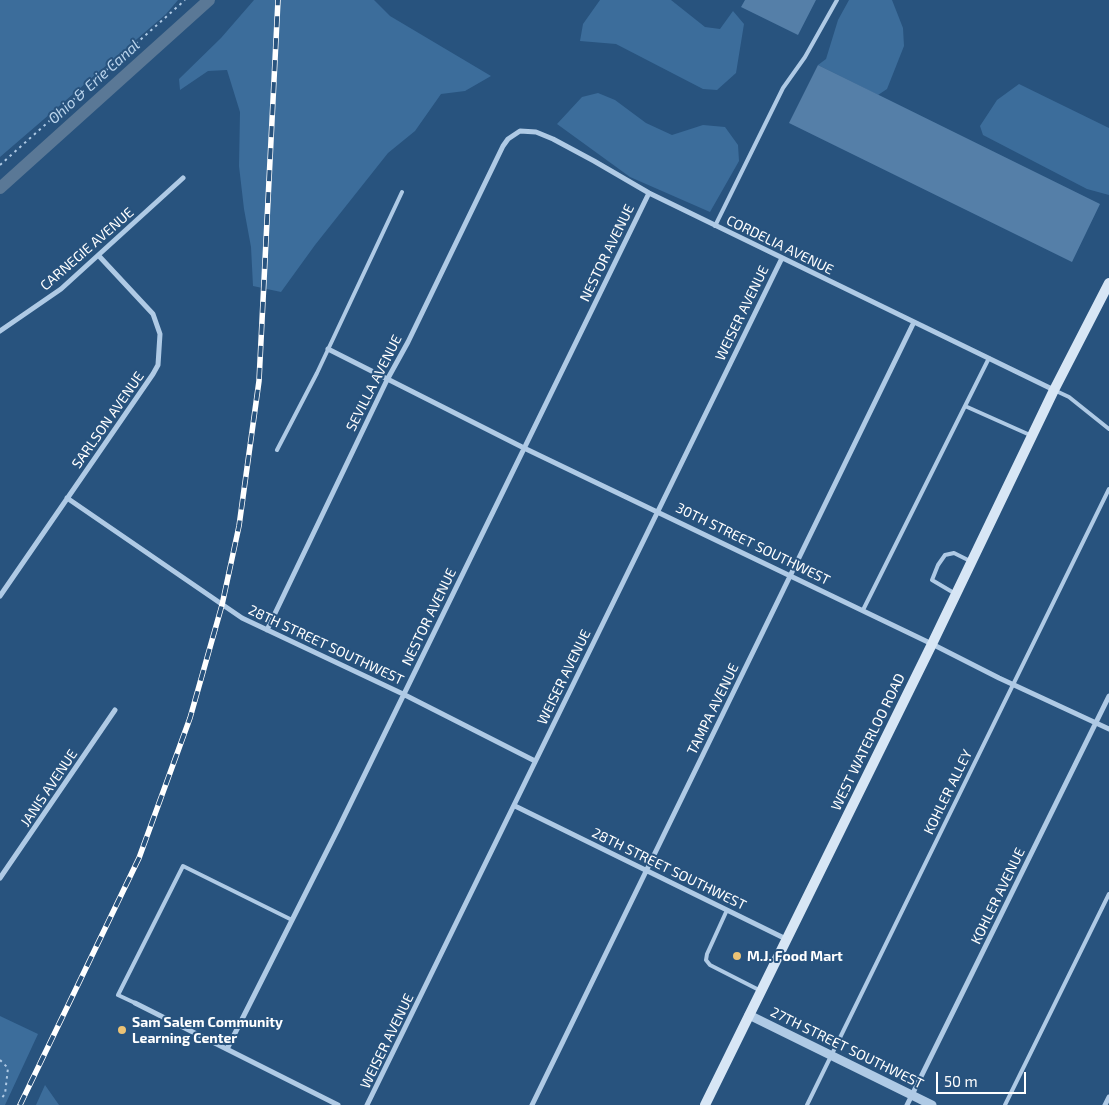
<!DOCTYPE html>
<html>
<head>
<meta charset="utf-8">
<style>
	body { margin:0 }
	#map { position:relative; width:1109px; height:1105px; overflow:hidden; background:#28537e; font-family:"Exo 2",sans-serif }
	canvas { display:block }
	.scale { position:absolute; left:936px; top:1072px; width:90px; height:22px; box-sizing:border-box; border:2px solid #fff; border-top:0; padding-left:6px; font-size:15px; line-height:18px; white-space:nowrap; color:#fff; -webkit-text-stroke:4px #28537e; paint-order:stroke }
</style>
</head>
<body>
<div id="map">
<canvas width="1109" height="1105"></canvas>
<div class="scale">50 m</div>
</div>
<script>
const g = document.querySelector('canvas').getContext('2d');
g.lineJoin = 'round';
function fillPath(path, color) {
  g.fillStyle = color;
  g.fill(path, 'evenodd');
}
function toPath(rows) {
  const path = new Path2D();
  for (const r of rows) {
    path.moveTo(r[0], r[1]);
    for (let i = 2; i < r.length; i += 2) path.lineTo(r[i], r[i + 1]);
  }
  return path;
}
function strokePath(path, color, width, dash) {
  g.strokeStyle = color;
  g.lineWidth = width;
  g.lineCap = dash ? 'butt' : 'round';
  g.setLineDash(dash || []);
  g.stroke(path);
}
function drawText(font, color, halo, rows, align = 'center') {
  g.font = font + ' "Exo 2",sans-serif';
  g.lineWidth = 4;
  g.setLineDash([]);
  g.textBaseline = 'middle';
  g.strokeStyle = halo;
  g.fillStyle = color;
  for (const [text, x, y, turn = 0] of rows) {
    g.save();
    g.translate(x, y);
    g.rotate((+turn || 0) * Math.PI / 180);
    g.textAlign = isNaN(turn) ? turn : align;
    if (halo) g.strokeText(text, 0, 0);
    g.fillText(text, 0, 0);
    g.restore();
  }
}
fillPath(toPath([
	[0,0,178,0,166,14,0,157],
	[254,0,374,0,390,16,491,76,465,91,441,94,415,131,388,153,315,245,281,292,253,286,251,247,244,209,239,166,240,112,227,70,208,71,180,90,179,79,221,38],
	[600,0,671,0,705,27,720,29,733,11,744,24,736,73,717,90,703,89,616,44,580,41,583,24],
	[849,0,892,0,903,28,904,46,887,89,878,95,818,65,826,59,838,20],
	[1019,84,1109,128,1109,195,1087,189,983,135,980,126,997,100],
	[598,93,615,100,646,123,672,135,703,125,725,127,738,145,739,161,710,212,630,177,557,124,582,97],
	[0,1016,38,1034,5,1105,0,1105],
	[45,1085,59,1105,36,1105]
]), '#3c6d9b');
strokePath(toPath([
	[0,188,209,0]
]), '#5a7896', 12);
fillPath(toPath([
	[745,0,816,0,798,35,741,7],
	[818,65,1100,204,1072,262,789,123]
]), '#557fa8');
strokePath(toPath([
	[0,165,185,0],
	[0,1060,8,1068,5,1094,0,1100]
]), '#afcae5', 2, [2.5, 4]);
strokePath(toPath([
	[715,226,783,88,805,57,837,0],
	[1054,390,1069,397,1109,429],
	[965,406,1030,435],
	[277,450,317,373,402,192],
	[954,593,932,580,938,565,945,555,954,553,970,561],
	[863,610,989,358],
	[727,910,707,954,706,960,710,965,761,991],
	[135,1003,118,995,183,866,292,920],
	[807,1105,1109,489],
	[1005,1105,1109,894]
]), '#afcae5', 4);
strokePath(toPath([
	[0,331,61,289,183,178],
	[328,349,524,448,932,644,999,678,1109,729],
	[67,498,242,618,403,694,535,761],
	[0,596,153,374,158,365,160,334,153,314,99,256],
	[267,630,387,380,408,342,503,146,508,139,520,131,536,132,553,139,594,161,649,193,1054,390],
	[515,806,786,939],
	[0,878,115,710],
	[135,1003,338,1105],
	[227,1049,338,829,649,193],
	[367,1105,782,258],
	[532,1105,914,322],
	[907,1105,1109,696],
	[1105,1105,1109,1097]
]), '#afcae5', 5);
strokePath(toPath([
	[749,1015,932,1105]
]), '#afcae5', 9);
strokePath(toPath([
	[705,1105,932,644,1054,390,1109,283]
]), '#d7e6f5', 10);
const rail = toPath([
	[20,1105,139,858,190,718,222,605,239,526,259,381,278,0]
]);
strokePath(rail, '#fff', 5.5);
strokePath(rail, '#28537e', 4, [11]);
for (const [x, y, r, color] of [
	[737,956,5,"#ecc375"],
	[122,1030,5,"#ecc375"]
]) {
  const dot = new Path2D();
  dot.arc(x, y, r, 0, 2 * Math.PI);
  g.fillStyle = color;
  g.fill(dot);
  strokePath(dot, '#28537e', 2);
}
drawText('14px', '#fff', '#28537e', [
	["CORDELIA AVENUE",780,245,26],
	["CARNEGIE AVENUE",87,249,-41],
	["NESTOR AVENUE",607,253,-64],
	["WEISER AVENUE",742,313,-64],
	["SEVILLA AVENUE",374,383,-63],
	["SARLSON AVENUE",108,420,-55],
	["30TH STREET SOUTHWEST",753,544,26],
	["NESTOR AVENUE",429,617,-64],
	["28TH STREET SOUTHWEST",326,645,25],
	["WEISER AVENUE",564,677,-64],
	["TAMPA AVENUE",713,709,-64],
	["WEST WATERLOO ROAD",868,742,-64],
	["JANIS AVENUE",49,788,-56],
	["KOHLER ALLEY",948,792,-64],
	["28TH STREET SOUTHWEST",669,869,26],
	["KOHLER AVENUE",998,896,-64],
	["WEISER AVENUE",387,1041,-64],
	["27TH STREET SOUTHWEST",847,1048,26]
]);
drawText('bold 14px', '#fff', '#28537e', [
	["M.J. Food Mart",747,956],
	["Sam Salem Community",132,1022],
	["Learning Center",132,1038]
], 'left');
drawText('italic 15px', '#bad4ec', '#28537e', [
	["Ohio & Erie Canal",94,82,-42]
]);
</script>
</body>
</html>
